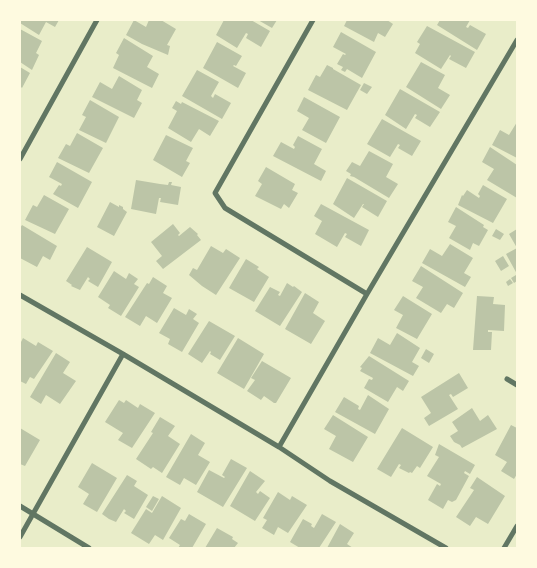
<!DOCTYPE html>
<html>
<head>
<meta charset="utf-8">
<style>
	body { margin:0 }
	#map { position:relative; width:537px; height:568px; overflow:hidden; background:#e9edc9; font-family:Commissioner,sans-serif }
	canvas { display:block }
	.frame { position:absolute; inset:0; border:21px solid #fefae0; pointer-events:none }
</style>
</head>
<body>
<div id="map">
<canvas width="537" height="568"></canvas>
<div class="frame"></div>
</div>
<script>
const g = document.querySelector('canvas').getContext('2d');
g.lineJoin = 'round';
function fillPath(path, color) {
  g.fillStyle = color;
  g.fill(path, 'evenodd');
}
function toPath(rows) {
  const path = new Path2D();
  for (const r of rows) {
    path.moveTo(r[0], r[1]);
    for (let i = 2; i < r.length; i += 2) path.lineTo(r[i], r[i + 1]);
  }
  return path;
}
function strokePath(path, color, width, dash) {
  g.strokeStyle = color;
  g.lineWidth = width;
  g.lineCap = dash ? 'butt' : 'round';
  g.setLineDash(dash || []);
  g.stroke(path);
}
fillPath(toPath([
	[20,20,59,20,55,27,46,22,39,35,20,23],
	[134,20,146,27,149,20,161,20,176,29,167,45,170,46,168,55,142,44,126,35],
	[224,20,251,20,270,31,261,47,246,38,248,34,246,33,237,48,216,35],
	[258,20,277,20,272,28],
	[347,20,387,20,393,24,385,37,378,33,374,42,344,26],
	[440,20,470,20,466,27,468,28,470,25,486,34,477,50,437,25],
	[427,26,475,52,466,68,449,59,451,56,450,55,441,69,415,53,420,44,417,42],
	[20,29,42,41,36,53,39,55,32,70,20,62],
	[341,32,376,52,362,78,347,69,345,72,341,70,343,67,337,64,343,54,345,55,346,54,333,47],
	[124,38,153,56,147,67,159,74,152,88,113,68,119,55,116,53],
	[217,42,242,56,236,66,234,65,233,66,246,73,238,88,203,68],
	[421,62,445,75,438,88,450,95,441,109,406,87],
	[327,65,333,68,333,69,361,85,347,110,308,90,316,75,320,77],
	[20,67,30,73,22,88,20,86],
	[197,70,219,82,211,96,213,98,215,94,231,103,222,119,182,96],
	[119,76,142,90,137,100,142,103,134,118,92,97,100,82,112,89],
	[364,83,372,87,367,94,360,90],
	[400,89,440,112,430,127,415,118,417,115,415,114,406,129,385,115],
	[304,97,340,117,326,143,302,130,309,118,297,111],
	[90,100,119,117,106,143,79,130,86,117,82,115],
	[176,101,181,104,182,102,219,121,210,136,199,129,191,142,168,128,177,111,172,108],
	[382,119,421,141,412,156,398,148,400,145,398,144,390,157,367,144],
	[517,122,517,158,492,145,500,130,509,135],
	[77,133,103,148,89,173,58,158,66,144,70,146],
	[166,135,193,148,186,161,190,163,182,177,153,160],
	[298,136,322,149,314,164,326,171,321,181,273,156,281,142,294,149,295,147,293,145],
	[490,147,517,165,517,198,487,180,494,169,482,162],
	[369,151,393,164,386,177,398,184,389,198,354,177,350,176,351,174,346,171,352,162,360,166],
	[57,162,92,182,78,208,53,194,59,185,61,186,62,184,49,177],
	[266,167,295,184,292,190,298,193,289,208,284,204,281,209,255,196,262,184,258,181],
	[347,178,387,201,378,217,362,207,364,204,363,204,354,218,333,204],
	[136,180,160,184,168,185,169,182,172,182,171,185,181,187,178,205,160,202,161,198,159,198,156,214,131,209],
	[483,185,507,199,493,223,458,205,462,195,463,196,467,190,479,198,480,196,478,194],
	[44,195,69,209,55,234,25,220,33,205,37,207],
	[110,202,119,207,119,205,123,207,123,209,127,212,114,236,97,227],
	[321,204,369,230,361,246,345,237,347,234,345,233,337,247,315,234,322,221,314,216],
	[456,207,484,225,483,227,488,230,479,246,473,243,470,250,449,238,456,226,448,222],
	[173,224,180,233,178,235,179,236,190,227,198,234,197,235,201,240,163,269,156,261,162,256,151,242],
	[22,225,57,246,50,260,43,256,37,267,20,258,20,228],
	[496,229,504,234,500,240,492,236],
	[517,229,517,274,506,254,517,248,509,234],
	[450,244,473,258,464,273,471,277,465,287,422,263,430,249,442,256],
	[211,246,223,253,226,249,240,258,216,295,202,286,189,275,193,268,197,270],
	[87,247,112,262,98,287,88,281,90,279,88,277,80,290,71,286,72,285,66,281],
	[503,256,509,266,501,271,495,261],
	[246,259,259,267,257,269,269,277,254,302,229,288],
	[421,266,463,293,454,308,447,304,441,313,416,298,423,287,412,281],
	[114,271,126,279,129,273,138,279,134,284,139,287,121,316,108,308,110,305,98,297],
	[516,275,517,281,514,283,511,278],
	[153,277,167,286,163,293,172,298,157,323,146,316,140,326,125,317,147,283,149,284],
	[510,279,513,283,508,286,506,282],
	[287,283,293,287,294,286,302,292,280,326,255,311,270,287,280,292,278,295,280,296],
	[305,293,319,302,313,313,325,321,311,344,285,329],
	[403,296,432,314,417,339,396,328,403,315,394,310],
	[477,296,494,297,493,304,505,305,504,331,488,330,488,332,492,332,491,350,473,350],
	[174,308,186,315,189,309,197,314,193,319,199,323,182,352,168,344,170,339,159,333],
	[209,321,235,336,220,360,210,354,211,352,210,351,202,363,188,354],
	[397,333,420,348,412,362,419,366,413,376,370,353,378,338,390,345],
	[23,338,36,346,38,342,53,351,34,379,30,377,26,384,20,381,20,344],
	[238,338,264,354,244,389,217,373],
	[426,349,434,354,429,363,421,358],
	[56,353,70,362,63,373,76,381,60,404,46,395,41,404,30,397],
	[369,356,409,381,403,391,397,387,388,402,364,388,369,379,372,380,373,378,360,371,362,368,360,367],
	[262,361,291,378,276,403,274,403,264,396,261,400,247,391,255,380,251,378],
	[459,373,468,388,453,397,451,394,449,395,458,409,429,426,424,418,431,413,421,397],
	[368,395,389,409,375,434,335,412,344,397,359,406,358,409,360,410],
	[119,400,124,403,126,400,138,408,140,404,155,413,132,448,118,440,123,433,105,422],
	[472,408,480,421,488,415,497,429,462,448,460,445,454,442,450,436,458,431,452,422],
	[333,415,368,437,353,462,329,449,336,436,324,429],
	[160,417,175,426,168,436,180,444,162,473,153,467,151,469,136,459,153,433,151,432],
	[511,425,517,428,517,474,514,479,501,471,507,462,495,455],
	[20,428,40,440,25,466,20,464],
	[402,428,433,447,420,468,417,466,412,473,410,472,409,473,399,468,401,465,399,464,391,477,377,469],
	[191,434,205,443,198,455,210,462,196,485,184,478,180,485,166,477],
	[439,444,475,465,470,474,465,471,464,473,469,476,456,500,452,502,448,500,443,509,428,500,437,484,440,486,441,484,427,476,439,457,435,455],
	[231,459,247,468,223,507,197,492,209,470,224,478,225,477,222,475],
	[92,463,117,478,97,512,83,504,89,494,78,487],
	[250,471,265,481,256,492,258,494,260,491,270,498,255,521,230,506],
	[127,475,137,481,134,486,148,495,134,519,124,513,126,511,124,509,116,522,109,519,102,514],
	[477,477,505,496,488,524,476,517,470,526,456,517,474,490,470,488],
	[278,492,290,500,292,496,307,505,288,533,278,527,274,535,262,528,267,520,263,518],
	[153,496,159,499,152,511,146,507],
	[162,496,181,508,163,540,155,535,149,544,131,533,146,509,152,513],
	[189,514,206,524,192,548,178,548,180,545,169,538,181,519,185,521],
	[322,514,336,522,319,548,300,548,290,542,303,519,312,524,311,526,314,528],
	[340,524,354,533,347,544,353,548,327,548],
	[217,528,233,537,232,539,238,543,234,548,205,548]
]), '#bcc5a7');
strokePath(toPath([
	[313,20,215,193,225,208,367,294],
	[20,159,97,20],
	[20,295,123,354,279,447,330,481,446,548],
	[507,379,517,385],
	[279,447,367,294,517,40],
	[20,506,89,548],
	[20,537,123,354],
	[504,548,517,526]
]), '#617663', 5);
</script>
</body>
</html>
